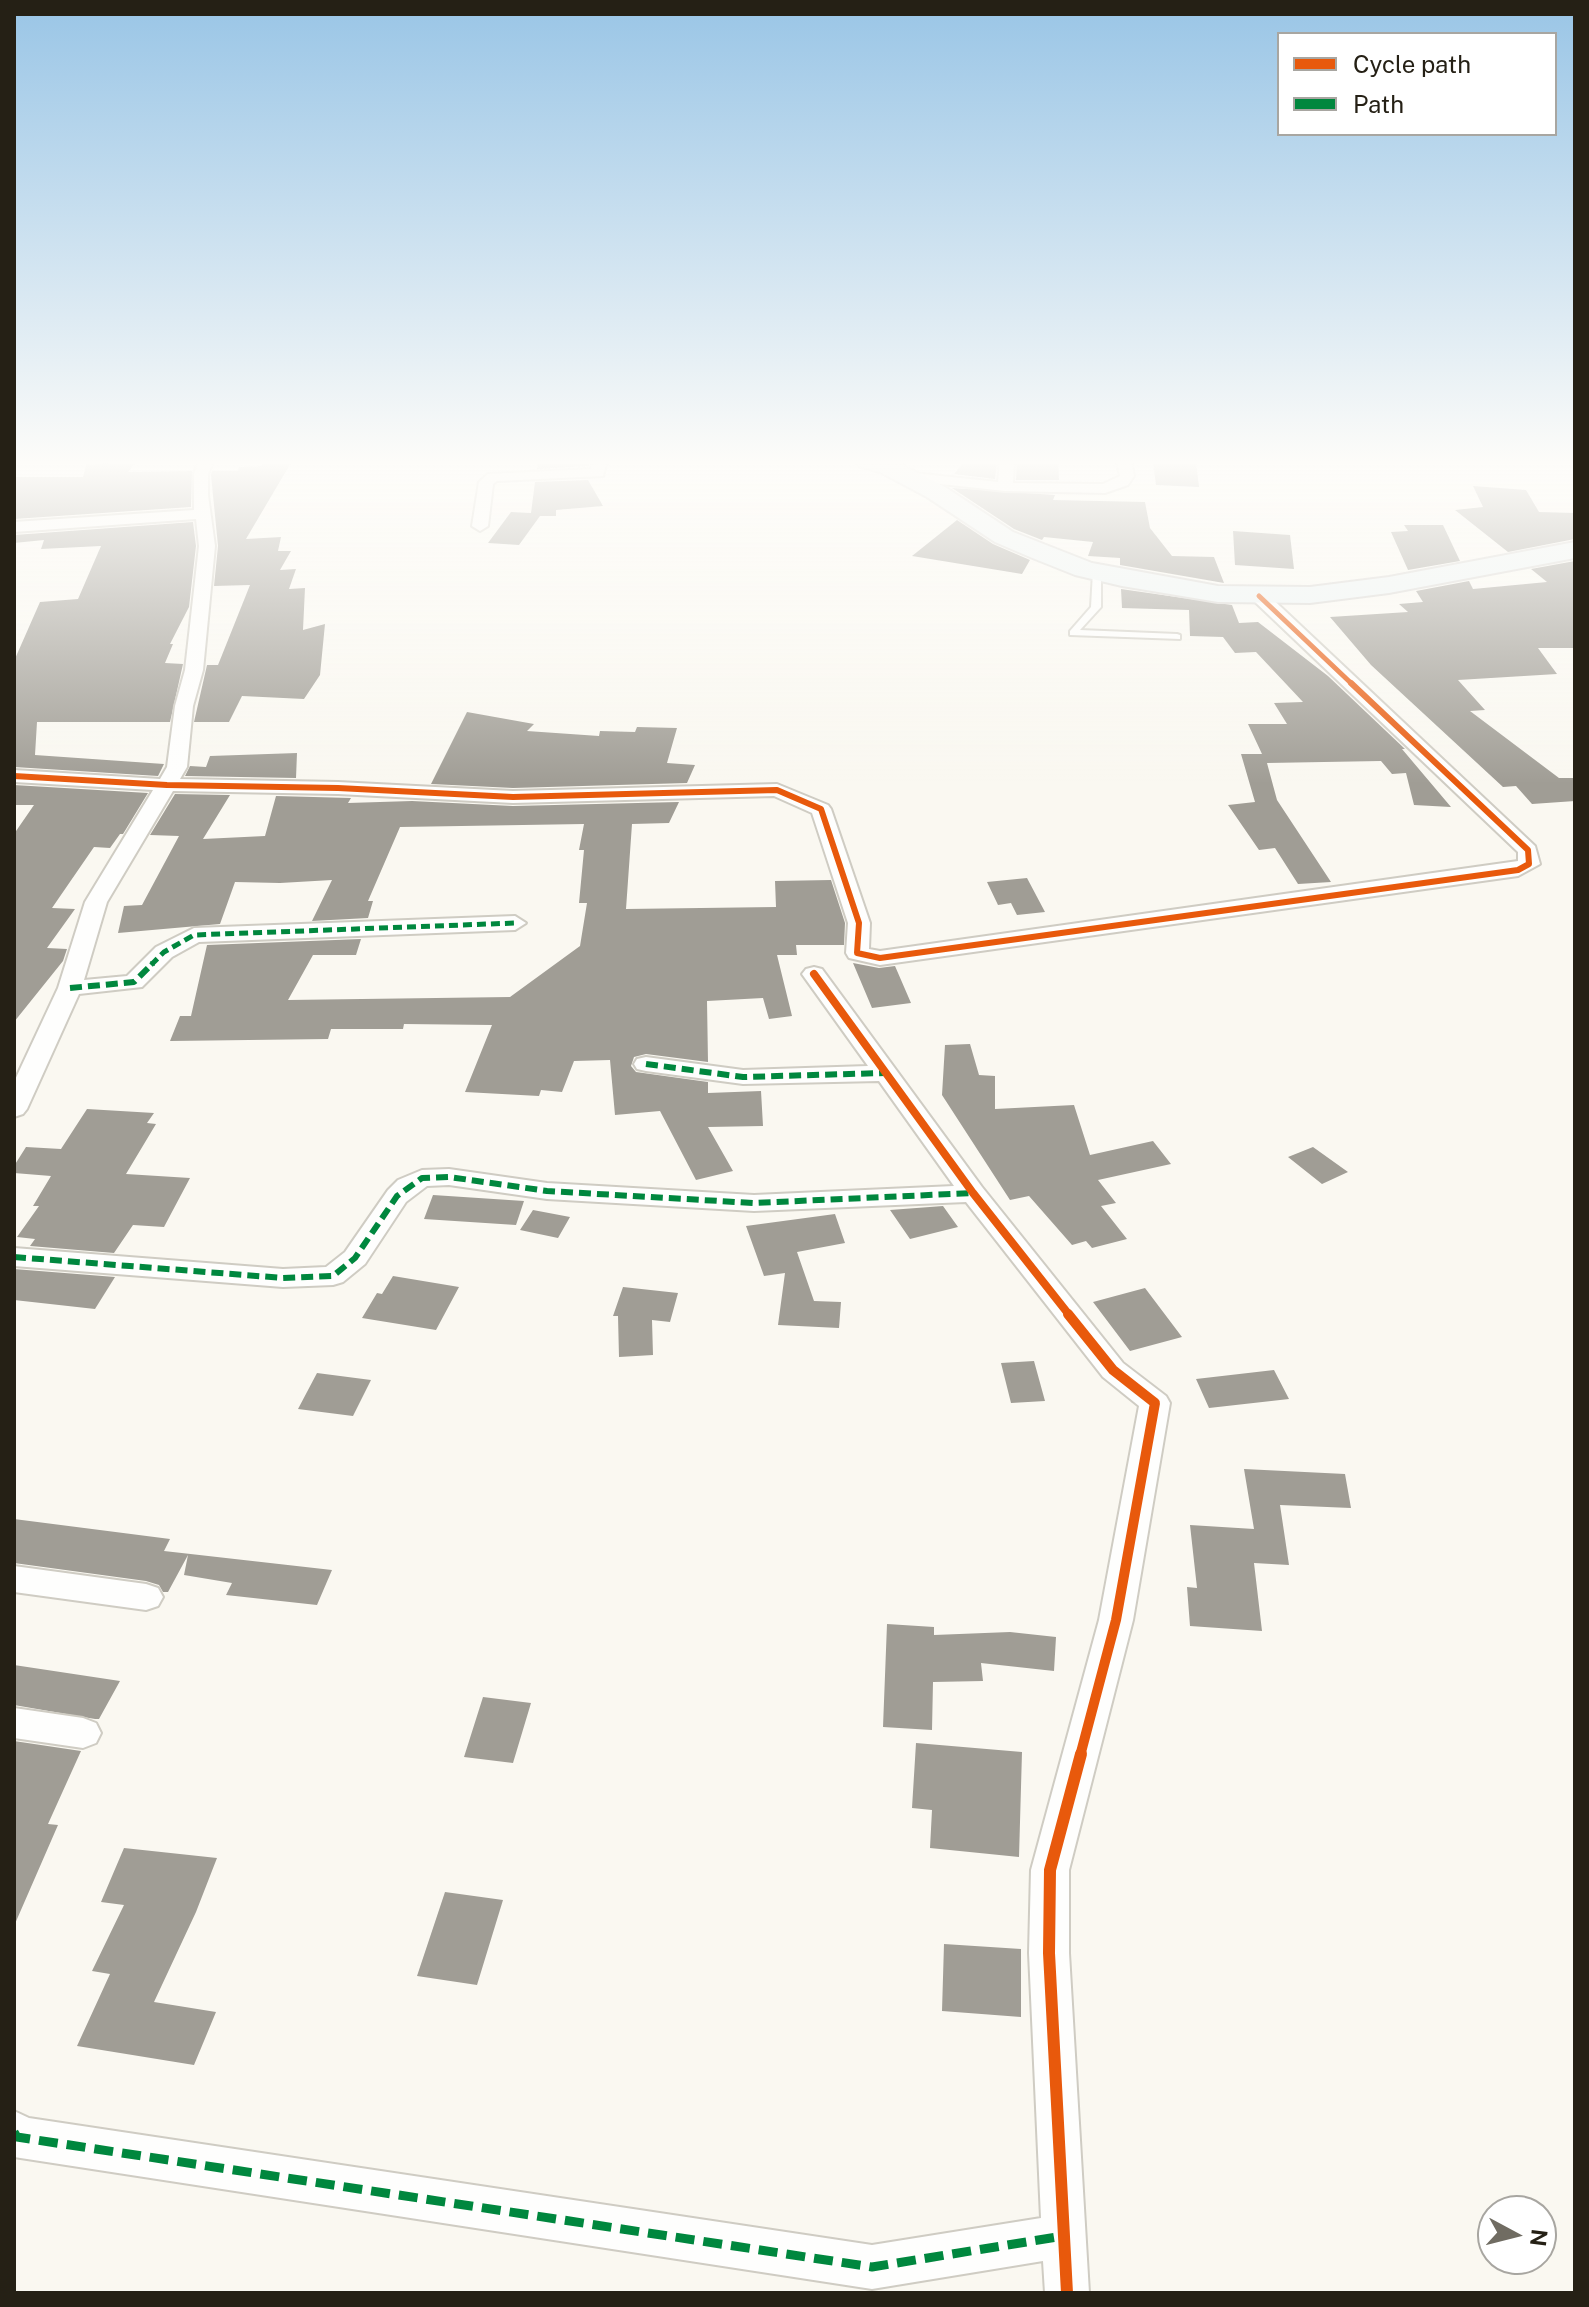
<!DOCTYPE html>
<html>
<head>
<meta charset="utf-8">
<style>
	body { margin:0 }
	#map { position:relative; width:1589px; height:2307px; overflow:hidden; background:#faf8f1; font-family:"Public Sans",sans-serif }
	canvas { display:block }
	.frame { position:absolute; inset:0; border:16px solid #252015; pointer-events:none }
	.legend { position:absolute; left:1277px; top:32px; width:280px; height:104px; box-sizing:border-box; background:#fff; border:2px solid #a8a6a1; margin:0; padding:10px 14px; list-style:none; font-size:24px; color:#252015 }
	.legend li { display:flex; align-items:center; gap:16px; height:40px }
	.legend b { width:40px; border:2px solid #a8a6a1 }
	.north { position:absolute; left:1477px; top:2195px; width:80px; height:80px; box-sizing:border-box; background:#fff; border:2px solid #a8a6a1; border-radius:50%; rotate:97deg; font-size:22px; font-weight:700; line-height:32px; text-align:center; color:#252015 }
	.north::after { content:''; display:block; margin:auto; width:28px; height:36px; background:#706c62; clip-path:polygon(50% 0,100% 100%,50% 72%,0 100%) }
</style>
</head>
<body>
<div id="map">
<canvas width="1589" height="2307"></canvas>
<div class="frame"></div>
<ul class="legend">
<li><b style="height:10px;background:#e8590c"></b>Cycle path</li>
<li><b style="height:10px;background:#00873e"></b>Path</li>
</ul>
<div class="north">N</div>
</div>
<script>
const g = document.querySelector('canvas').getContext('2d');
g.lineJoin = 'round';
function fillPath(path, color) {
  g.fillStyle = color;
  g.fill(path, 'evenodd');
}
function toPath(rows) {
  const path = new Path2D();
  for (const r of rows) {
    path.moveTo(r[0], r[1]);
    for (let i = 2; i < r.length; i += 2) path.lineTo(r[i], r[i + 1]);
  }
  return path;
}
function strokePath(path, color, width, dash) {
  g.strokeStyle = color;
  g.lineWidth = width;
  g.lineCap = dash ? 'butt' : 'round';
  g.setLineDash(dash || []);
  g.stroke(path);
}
fillPath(toPath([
	[137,461,128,472,192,471,191,507,14,519,14,477,83,477,86,465],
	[263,461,292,461,246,539,281,537,278,551,291,551,280,570,296,569,289,589,305,588,303,630,325,624,320,675,304,699,242,696,229,722,194,722,207,665,218,665,250,585,214,586,218,546,211,475,212,471,238,471,239,467,262,466],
	[538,461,589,461,589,466,537,469],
	[965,461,997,461,995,479,954,474],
	[1017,461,1058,461,1059,480,1016,480],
	[1153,462,1196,463,1199,487,1156,485],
	[588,480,603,506,556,510,556,516,540,516,519,545,488,543,511,512,531,513,535,482],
	[1473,486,1526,490,1539,512,1575,513,1575,539,1508,552,1455,510,1483,507],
	[952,488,1055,495,1053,500,1145,502,1150,528,1172,556,1214,557,1224,583,1120,565,1120,558,1088,556,1093,542,1044,537,1042,540,1014,529],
	[957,520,993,544,1030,560,1022,574,912,556],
	[193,522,196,546,189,607,170,644,173,644,165,663,183,664,170,722,37,722,35,755,164,764,158,776,14,767,14,661,40,602,78,599,101,546,41,549,44,540,14,543,14,535],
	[1404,525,1443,525,1460,561,1408,570,1391,532,1408,531],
	[1233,531,1290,535,1294,569,1235,565],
	[1575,561,1575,648,1538,648,1557,674,1458,680,1485,710,1470,711,1559,778,1575,778,1575,801,1532,804,1516,786,1503,787,1371,665,1330,617,1408,612,1399,604,1423,602,1416,591,1469,581,1473,589,1547,582,1531,569],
	[1121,589,1232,605,1239,623,1258,622,1328,676,1405,749,1402,749,1451,807,1414,805,1406,773,1392,774,1381,761,1267,763,1277,800,1331,882,1298,884,1275,848,1259,850,1228,805,1255,802,1241,754,1262,754,1248,724,1287,724,1274,703,1303,702,1256,652,1235,653,1223,637,1190,636,1189,610,1122,608],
	[467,712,534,724,527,731,599,736,600,731,635,732,637,727,677,728,667,763,695,765,687,783,513,788,431,784],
	[297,753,296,778,185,776,190,766,206,767,210,756],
	[14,785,148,793,123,834,120,834,110,848,94,847,52,908,75,909,47,948,67,949,63,961,14,1022,14,834,34,805,14,805],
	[175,794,230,795,203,839,265,836,276,796,351,798,348,803,412,801,513,806,679,802,669,823,632,824,626,909,776,907,775,881,831,880,845,923,844,945,796,945,797,955,777,955,792,1016,769,1019,763,998,707,1001,708,1062,646,1054,634,1057,631,1066,636,1072,708,1082,708,1093,761,1091,763,1126,708,1127,733,1171,696,1180,660,1111,615,1115,610,1060,574,1061,562,1092,541,1090,539,1096,465,1092,492,1025,404,1024,403,1029,331,1029,328,1039,170,1041,180,1016,191,1016,207,945,361,939,356,955,313,955,288,1000,510,997,580,946,587,903,579,903,584,850,579,850,584,824,400,827,368,901,373,901,368,918,312,921,332,880,280,883,235,882,220,924,118,933,124,906,142,905,179,836,150,835],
	[1027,878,1045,912,1017,915,1011,903,998,905,987,882],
	[853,963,879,968,895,966,911,1003,872,1008],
	[970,1044,979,1075,995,1076,995,1109,1074,1105,1090,1155,1153,1141,1171,1164,1098,1180,1116,1203,1101,1206,1127,1239,1092,1248,1086,1241,1072,1245,1029,1196,1010,1200,942,1095,945,1045],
	[87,1109,154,1113,147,1123,156,1124,126,1174,190,1178,164,1227,133,1225,114,1253,30,1246,35,1239,17,1237,39,1206,33,1206,51,1176,14,1173,14,1166,26,1147,61,1149],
	[1313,1147,1348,1172,1322,1184,1288,1157],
	[433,1195,524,1201,516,1225,424,1219],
	[943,1206,958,1227,910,1239,890,1210],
	[533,1210,570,1217,558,1238,520,1230],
	[835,1214,845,1243,797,1252,814,1301,841,1302,839,1328,778,1325,785,1273,764,1276,746,1226],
	[14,1269,115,1277,95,1309,14,1300],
	[393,1276,459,1287,436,1330,362,1318,377,1293,382,1294],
	[623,1287,678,1293,670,1322,652,1320,653,1355,619,1357,618,1316,613,1316],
	[1145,1288,1182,1337,1130,1351,1093,1302],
	[1034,1361,1045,1401,1011,1403,1001,1363],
	[1274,1370,1289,1399,1209,1408,1196,1379],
	[317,1373,371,1380,353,1416,298,1409],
	[1244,1469,1345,1474,1351,1508,1280,1505,1289,1565,1254,1563,1262,1631,1190,1626,1187,1587,1197,1588,1190,1525,1254,1529],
	[14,1519,170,1539,164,1551,332,1570,317,1605,226,1595,232,1583,184,1575,188,1555,168,1592,163,1592,159,1585,146,1581,14,1563],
	[887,1624,934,1627,934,1635,1010,1632,1056,1637,1054,1671,981,1663,983,1681,933,1682,932,1730,883,1727],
	[14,1665,120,1681,99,1719,95,1719,14,1705],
	[483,1697,531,1703,513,1763,464,1757],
	[14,1741,81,1751,48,1824,58,1825,14,1926],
	[916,1743,1022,1752,1019,1857,930,1848,932,1810,912,1808],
	[124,1848,217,1858,196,1912,154,2002,216,2012,194,2065,77,2046,110,1974,92,1971,124,1905,101,1902],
	[445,1892,503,1900,477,1985,417,1976],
	[944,1944,1021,1949,1021,2017,942,2011]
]), '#a09d95');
const service = toPath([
	[1097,569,1101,572,1101,607,1080,630,1177,634,1180,635,1180,639,1070,635,1070,631,1091,607,1093,572,1097,569]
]);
const minor = toPath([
	[199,461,213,461,208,474,208,495,215,546,203,670,193,706,187,767,180,779,338,782,513,791,777,784,828,805,831,809,870,923,869,949,880,951,1518,861,1518,852,1253,600,1251,596,1253,592,1259,591,1265,592,1535,846,1540,864,1518,876,880,965,849,958,846,953,848,923,812,813,774,796,513,803,338,794,173,791,107,902,84,980,127,976,156,947,194,928,515,916,526,923,515,930,199,942,172,957,142,987,79,994,27,1109,23,1114,14,1117,14,1082,58,988,85,902,153,790,14,782,14,770,160,779,167,767,175,706,185,670,199,546,196,519,14,532,14,522,194,510,194,474,199,461],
	[593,461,607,461,603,476,497,481,493,484,488,526,480,531,472,526,479,482,488,474,591,469,593,461],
	[1000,461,1014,461,1013,483,1103,484,1120,476,1117,461,1131,461,1134,476,1128,485,1105,493,1005,491,904,480,897,476,904,472,998,482,1000,461],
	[814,967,822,969,982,1187,1123,1363,1166,1396,1170,1403,1133,1620,1069,1870,1069,1953,1089,2293,1045,2293,1043,2261,872,2289,14,2157,14,2111,29,2118,872,2245,1041,2218,1029,1953,1031,1870,1099,1620,1139,1406,1103,1377,966,1202,754,1211,547,1199,449,1185,427,1186,406,1202,365,1264,343,1282,333,1285,283,1287,14,1266,14,1248,283,1269,326,1267,345,1252,388,1190,398,1180,422,1170,449,1169,547,1183,754,1195,954,1186,879,1081,743,1084,646,1071,637,1069,634,1064,637,1059,646,1057,743,1070,868,1066,802,974,806,969,814,967],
	[14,1566,146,1584,158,1588,163,1597,158,1606,146,1610,14,1592,14,1566],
	[14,1708,83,1718,96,1723,101,1733,96,1743,83,1748,14,1738,14,1708]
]);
const primary = toPath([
	[856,461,896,462,945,487,1013,532,1092,563,1218,586,1310,587,1389,577,1575,542,1575,558,1389,593,1310,603,1218,602,1122,586,1075,575,1030,557,995,542,927,497,880,472,859,466,856,461]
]);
strokePath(service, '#cfccc3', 4);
strokePath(minor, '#cfccc3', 4);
strokePath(primary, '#d6d4d0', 4);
fillPath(service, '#fefefd');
fillPath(minor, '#fefefd');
fillPath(primary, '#edf4f4');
strokePath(toPath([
	[151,965,164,952,194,935,515,923]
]), '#00873e', 5, [9, 5]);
strokePath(toPath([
	[70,988,134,982,153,963],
	[646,1064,743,1077,885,1073],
	[14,1257,283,1278,333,1276,355,1258,397,1196,422,1178,449,1177,547,1191,754,1203,973,1193]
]), '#00873e', 6, [12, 6]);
strokePath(toPath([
	[14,2132,17,2137,872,2267,1063,2236]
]), '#00873e', 9, [19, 9]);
strokePath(toPath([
	[1259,596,1353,685]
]), '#e8590c', 5);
strokePath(toPath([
	[14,776,167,785,338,788,513,797,777,790,821,809,859,923,857,953,880,958,1518,870,1529,864,1528,850,1351,683]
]), '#e8590c', 6);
strokePath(toPath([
	[814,974,973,1193,1070,1316]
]), '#e8590c', 8);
strokePath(toPath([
	[1068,1314,1113,1370,1155,1403,1116,1620,1080,1756]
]), '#e8590c', 10);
strokePath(toPath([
	[1067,2293,1049,1953,1050,1870,1081,1754]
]), '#e8590c', 12);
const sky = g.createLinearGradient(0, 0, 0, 784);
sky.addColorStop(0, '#99c5e6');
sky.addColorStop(0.59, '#fdfcf9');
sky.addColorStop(1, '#fdfcf900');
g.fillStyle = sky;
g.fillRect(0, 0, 1589, 784);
</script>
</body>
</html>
